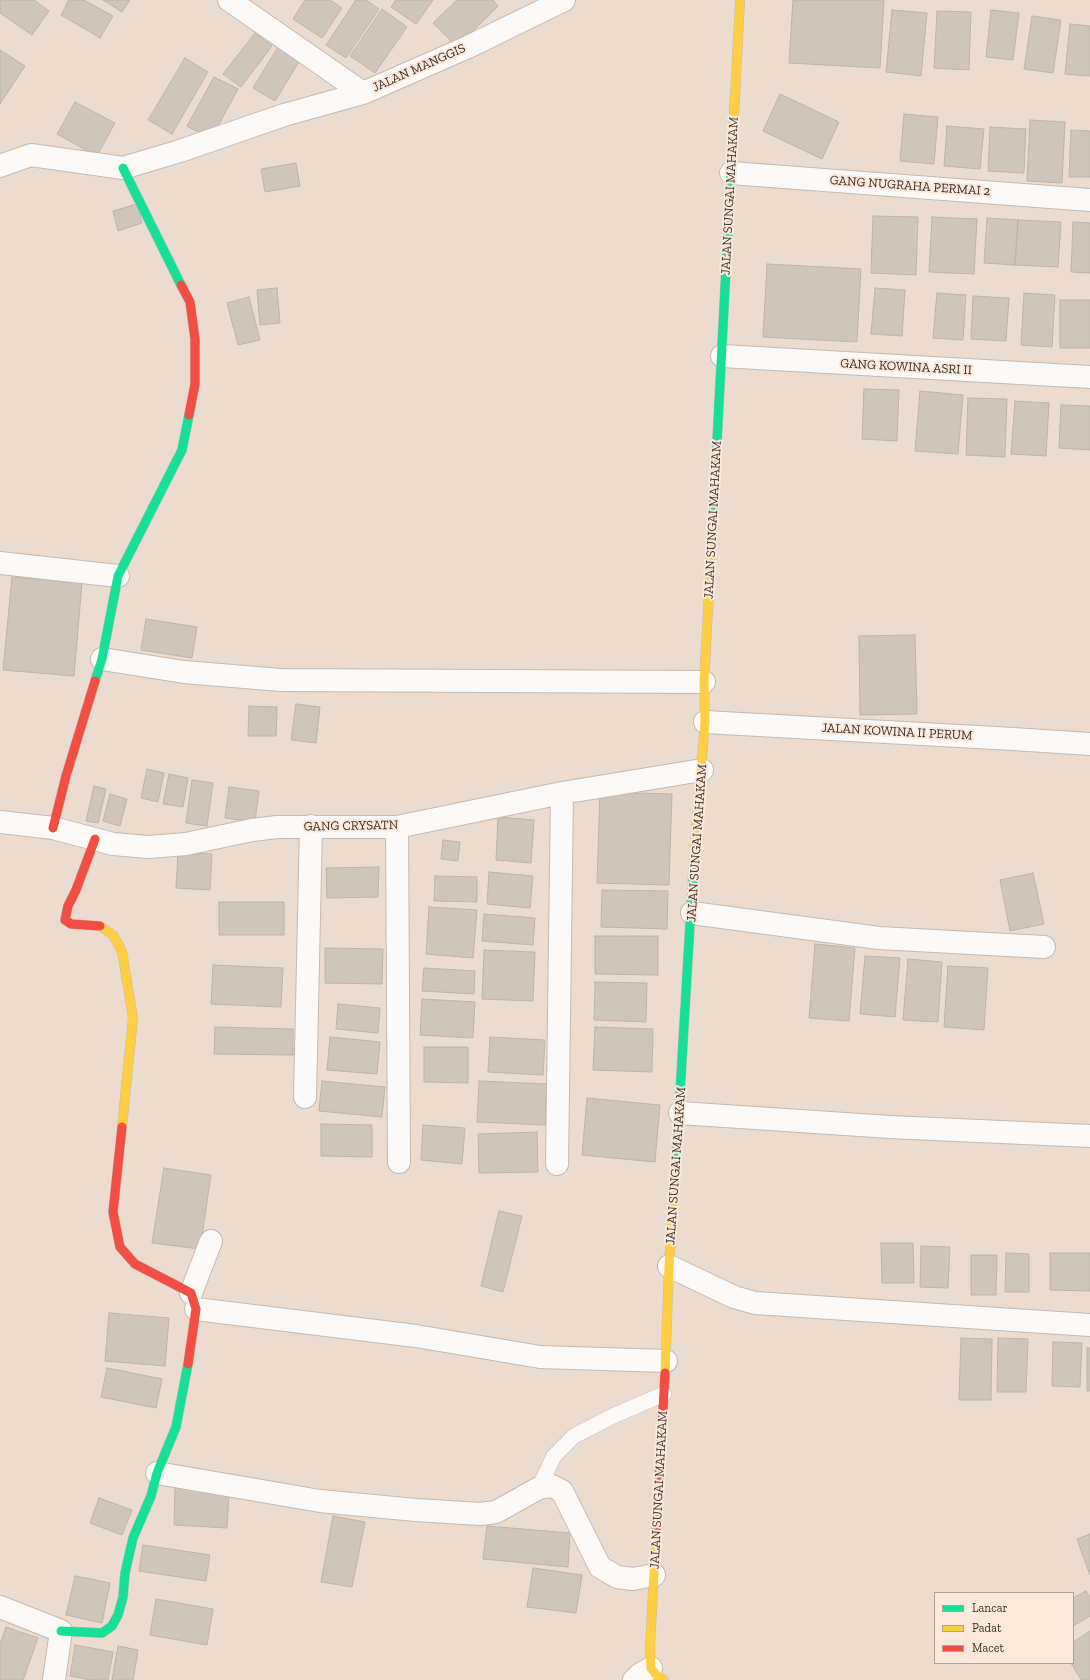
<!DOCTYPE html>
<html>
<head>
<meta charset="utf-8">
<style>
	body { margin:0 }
	#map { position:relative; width:1090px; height:1680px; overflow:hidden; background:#ecdbcf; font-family:"Zilla Slab",serif }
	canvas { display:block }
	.legend { position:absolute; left:934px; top:1592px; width:140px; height:72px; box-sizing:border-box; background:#fce9dc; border:1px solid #b09f94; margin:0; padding:5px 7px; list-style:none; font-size:12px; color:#3d3128 }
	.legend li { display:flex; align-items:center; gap:8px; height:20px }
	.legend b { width:20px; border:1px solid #b09f94 }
</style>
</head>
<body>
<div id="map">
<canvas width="1090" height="1680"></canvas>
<ul class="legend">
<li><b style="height:5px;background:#16e098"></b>Lancar</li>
<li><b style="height:5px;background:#ffcf43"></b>Padat</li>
<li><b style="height:5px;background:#f24e42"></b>Macet</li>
</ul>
</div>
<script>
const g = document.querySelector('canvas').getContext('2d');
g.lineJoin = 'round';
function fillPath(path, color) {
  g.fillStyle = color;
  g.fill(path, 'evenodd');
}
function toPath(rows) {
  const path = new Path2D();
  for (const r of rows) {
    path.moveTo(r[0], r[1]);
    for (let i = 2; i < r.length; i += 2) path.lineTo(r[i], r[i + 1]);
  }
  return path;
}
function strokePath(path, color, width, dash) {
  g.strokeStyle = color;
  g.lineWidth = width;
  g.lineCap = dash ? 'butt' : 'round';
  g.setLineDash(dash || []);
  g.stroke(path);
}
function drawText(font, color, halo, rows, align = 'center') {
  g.font = font + ' "Zilla Slab",serif';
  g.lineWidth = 4;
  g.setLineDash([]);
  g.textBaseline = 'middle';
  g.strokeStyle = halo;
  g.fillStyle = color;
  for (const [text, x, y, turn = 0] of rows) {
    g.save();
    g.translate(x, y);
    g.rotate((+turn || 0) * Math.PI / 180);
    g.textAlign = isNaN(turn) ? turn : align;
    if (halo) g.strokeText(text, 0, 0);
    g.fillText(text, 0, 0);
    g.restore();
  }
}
const building = toPath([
	[0,0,34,0,49,11,32,35,0,13,0,0],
	[69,0,84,0,113,16,100,38,61,15,69,0],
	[103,0,130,0,122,12,103,0],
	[305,0,330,0,342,8,322,38,293,19,305,0],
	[356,0,366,0,379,9,346,58,326,45,356,0],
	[396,0,433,0,416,24,391,7,396,0],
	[457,0,493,0,498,6,457,47,433,23,457,0],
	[793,0,884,0,880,68,789,63,793,0],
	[382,9,407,27,375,73,350,56,382,9],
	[892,10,927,13,921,76,886,72,892,10],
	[991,10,1019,13,1013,60,986,57,991,10],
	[937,11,971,12,969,70,934,68,937,11],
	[1032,16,1061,20,1053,73,1024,69,1032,16],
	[1070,24,1090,26,1090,76,1065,74,1070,24],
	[255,33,272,46,241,87,223,74,255,33],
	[278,47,300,60,275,101,253,88,278,47],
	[0,50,25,66,0,104,0,50],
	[185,58,208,72,172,134,148,120,185,58],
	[214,77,238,89,211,139,187,126,214,77],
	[780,94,839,122,822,159,763,131,780,94],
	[75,102,115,123,97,156,57,134,75,102],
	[904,114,938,117,934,164,900,161,904,114],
	[1030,120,1065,122,1062,183,1027,181,1030,120],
	[947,126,984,129,980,169,944,166,947,126],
	[990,127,1026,129,1024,173,988,171,990,127],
	[1071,130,1090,131,1090,177,1069,177,1071,130],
	[296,163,300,186,265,192,261,169,296,163],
	[137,204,142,223,118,231,113,211,137,204],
	[873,216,918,217,916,275,871,273,873,216],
	[932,217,977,219,974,274,929,272,932,217],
	[987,218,1018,220,1015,265,984,263,987,218],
	[1018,220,1061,222,1058,267,1015,265,1018,220],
	[1073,222,1090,223,1090,273,1071,272,1073,222],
	[767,264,861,269,857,342,763,337,767,264],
	[277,288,280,323,260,325,257,290,277,288],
	[875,288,905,290,902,336,871,334,875,288],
	[937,293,966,295,963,340,933,338,937,293],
	[1024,293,1055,295,1052,347,1021,345,1024,293],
	[973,296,1009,298,1006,341,971,339,973,296],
	[249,297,260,340,238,345,227,303,249,297],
	[1060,300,1090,300,1090,348,1060,348,1060,300],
	[864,389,899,390,897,441,862,439,864,389],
	[920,391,963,395,958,454,915,451,920,391],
	[968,398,1007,399,1005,457,966,455,968,398],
	[1015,401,1049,403,1046,456,1011,454,1015,401],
	[1061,405,1090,406,1090,450,1059,448,1061,405],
	[12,577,82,583,74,676,3,670,12,577],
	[146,619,197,627,192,658,141,650,146,619],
	[915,635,917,714,860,715,859,636,915,635],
	[296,704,320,707,316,743,291,740,296,704],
	[249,706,277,707,276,736,248,736,249,706],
	[147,769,164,773,158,802,141,798,147,769],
	[169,774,188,778,183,807,163,804,169,774],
	[192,780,213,783,207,826,186,823,192,780],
	[94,786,106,789,98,823,86,821,94,786],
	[229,787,259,791,255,822,225,818,229,787],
	[600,792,672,794,669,885,597,883,600,792],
	[110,794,127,799,120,826,103,821,110,794],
	[498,817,534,820,531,863,496,860,498,817],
	[443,840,460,842,458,861,441,859,443,840],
	[178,852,212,854,210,890,176,888,178,852],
	[379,867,378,897,327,898,326,868,379,867],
	[489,872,533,876,530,908,487,904,489,872],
	[1033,873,1044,924,1010,931,1000,880,1033,873],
	[435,876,477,877,477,902,434,901,435,876],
	[602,890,668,891,667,929,601,927,602,890],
	[219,902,284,902,284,935,219,935,219,902],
	[429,907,477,910,473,958,426,954,429,907],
	[484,914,535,918,533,945,482,941,484,914],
	[595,936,658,936,658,975,595,974,595,936],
	[815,944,855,948,849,1021,809,1018,815,944],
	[325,948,383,949,382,984,325,983,325,948],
	[484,950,535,952,533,1001,482,999,484,950],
	[865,956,900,958,895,1017,860,1014,865,956],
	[908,959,942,962,938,1022,903,1020,908,959],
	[213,965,283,968,281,1007,211,1004,213,965],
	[948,966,988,968,984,1030,944,1027,948,966],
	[424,968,475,971,474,994,422,991,424,968],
	[595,982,647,983,646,1022,594,1020,595,982],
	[422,999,475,1002,473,1038,420,1035,422,999],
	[338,1004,380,1008,378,1033,336,1029,338,1004],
	[215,1027,293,1029,293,1055,214,1054,215,1027],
	[595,1027,653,1029,652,1072,593,1070,595,1027],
	[330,1037,380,1042,377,1074,327,1070,330,1037],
	[490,1037,545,1040,543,1075,488,1072,490,1037],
	[424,1047,468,1047,468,1083,424,1082,424,1047],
	[322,1081,385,1087,382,1117,319,1111,322,1081],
	[479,1081,547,1084,545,1125,477,1122,479,1081],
	[587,1098,660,1105,655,1162,582,1155,587,1098],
	[321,1124,372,1125,372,1157,321,1156,321,1124],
	[423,1125,465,1128,462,1164,421,1160,423,1125],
	[537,1132,538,1172,479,1173,478,1134,537,1132],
	[164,1168,211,1175,200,1249,152,1243,164,1168],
	[499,1211,522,1216,503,1292,481,1286,499,1211],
	[881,1243,913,1243,914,1283,882,1283,881,1243],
	[921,1246,950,1247,948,1288,920,1287,921,1246],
	[1006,1253,1029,1254,1029,1292,1005,1292,1006,1253],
	[1050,1253,1090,1253,1090,1291,1050,1290,1050,1253],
	[971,1255,997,1255,996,1295,971,1295,971,1255],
	[109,1313,169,1318,165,1366,105,1361,109,1313],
	[961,1338,992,1339,991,1400,959,1400,961,1338],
	[998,1338,1028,1339,1026,1392,997,1392,998,1338],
	[1053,1342,1082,1343,1080,1387,1052,1386,1053,1342],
	[1087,1348,1090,1348,1090,1391,1087,1391,1087,1348],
	[107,1368,162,1379,156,1408,101,1397,107,1368],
	[175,1488,229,1491,227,1528,174,1525,175,1488],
	[99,1498,132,1510,122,1535,90,1523,99,1498],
	[333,1516,365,1522,352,1587,321,1582,333,1516],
	[487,1526,570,1533,568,1567,483,1559,487,1526],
	[1090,1534,1090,1575,1077,1539,1090,1534],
	[143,1545,210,1555,206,1581,139,1571,143,1545],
	[533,1568,582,1575,576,1613,527,1607,533,1568],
	[75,1576,110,1583,102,1623,66,1615,75,1576],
	[1086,1591,1090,1597,1090,1616,1073,1626,1073,1598,1086,1591],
	[156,1599,213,1609,207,1645,150,1635,156,1599],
	[6,1627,38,1638,23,1680,0,1680,0,1644,6,1627],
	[1090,1631,1090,1680,1081,1680,1071,1663,1073,1663,1073,1642,1090,1631],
	[75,1645,113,1652,108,1680,90,1680,70,1676,75,1645],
	[118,1646,138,1650,133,1680,112,1680,118,1646]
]);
fillPath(building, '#d0c5b9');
strokePath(building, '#beb4a8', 1);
const lane = toPath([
	[539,1488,554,1456,574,1436,615,1415,664,1394]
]);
const street = toPath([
	[229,0,363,93,468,47,564,0],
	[0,166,31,155,123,168,180,151,284,115,363,93],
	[731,173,1090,200],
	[722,356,1090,377],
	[0,563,118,576],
	[102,659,184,672,281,680,704,682],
	[705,722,1013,739,1090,744],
	[0,822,53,828,113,844,149,847,186,844,252,830,277,827,397,827,562,793,702,770],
	[397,827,399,1162],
	[692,913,879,938,1044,947],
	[305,1097,311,826],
	[680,1113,890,1127,1090,1136],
	[557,1164,562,793],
	[669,1266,734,1297,755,1303,1090,1325],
	[191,1293,211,1241],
	[196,1309,416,1336,540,1357,666,1361],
	[157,1473,320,1501,416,1510,480,1514,496,1512,539,1488,552,1486,562,1491,600,1567,617,1577,633,1579,654,1575],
	[0,1607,61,1631,54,1680],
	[634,1680,639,1675,651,1668]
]);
const fast = toPath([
	[123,168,181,285],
	[712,538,733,134],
	[95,681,102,659,118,576,182,450,189,415],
	[675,1178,694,856],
	[61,1631,102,1633,112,1626,118,1615,123,1597,125,1573,133,1538,151,1496,157,1473,176,1427,188,1364]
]);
const slow = toPath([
	[733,134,740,0],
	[694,856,705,722,704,682,712,538],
	[100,926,113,935,122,951,133,1018,122,1127],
	[665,1373,669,1266,675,1178],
	[656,1535,650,1647,651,1668,656,1675,664,1680]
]);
const jam = toPath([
	[181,285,190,302,195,339,195,384,189,415],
	[53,828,66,776,95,681],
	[95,839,76,890,68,906,65,920,71,924,100,926],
	[122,1127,113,1212,120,1247,135,1264,191,1293,196,1309,188,1364],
	[656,1535,665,1373]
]);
strokePath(lane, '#c7bab0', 16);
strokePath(street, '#c7bab0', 24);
strokePath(fast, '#c7bab0', 10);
strokePath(slow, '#c7bab0', 10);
strokePath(jam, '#c7bab0', 10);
strokePath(lane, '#fcfaf8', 15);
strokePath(street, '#fcfaf8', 22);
strokePath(fast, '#16e098', 9);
strokePath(slow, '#ffcf43', 9);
strokePath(jam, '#f24e42', 9);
drawText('13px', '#3d3128', '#fce9dc', [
	["JALAN MANGGIS",419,68,-24],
	["GANG NUGRAHA PERMAI 2",910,186,4],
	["JALAN SUNGAI MAHAKAM",730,196,-87],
	["GANG KOWINA ASRI II",906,367,3],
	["JALAN SUNGAI MAHAKAM",713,520,-87],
	["JALAN KOWINA II PERUM",897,732,3],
	["GANG CRYSATN",351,826,-1],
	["JALAN SUNGAI MAHAKAM",697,843,-86],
	["JALAN SUNGAI MAHAKAM",676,1166,-86],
	["JALAN SUNGAI MAHAKAM",659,1490,-87]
]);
</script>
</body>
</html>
